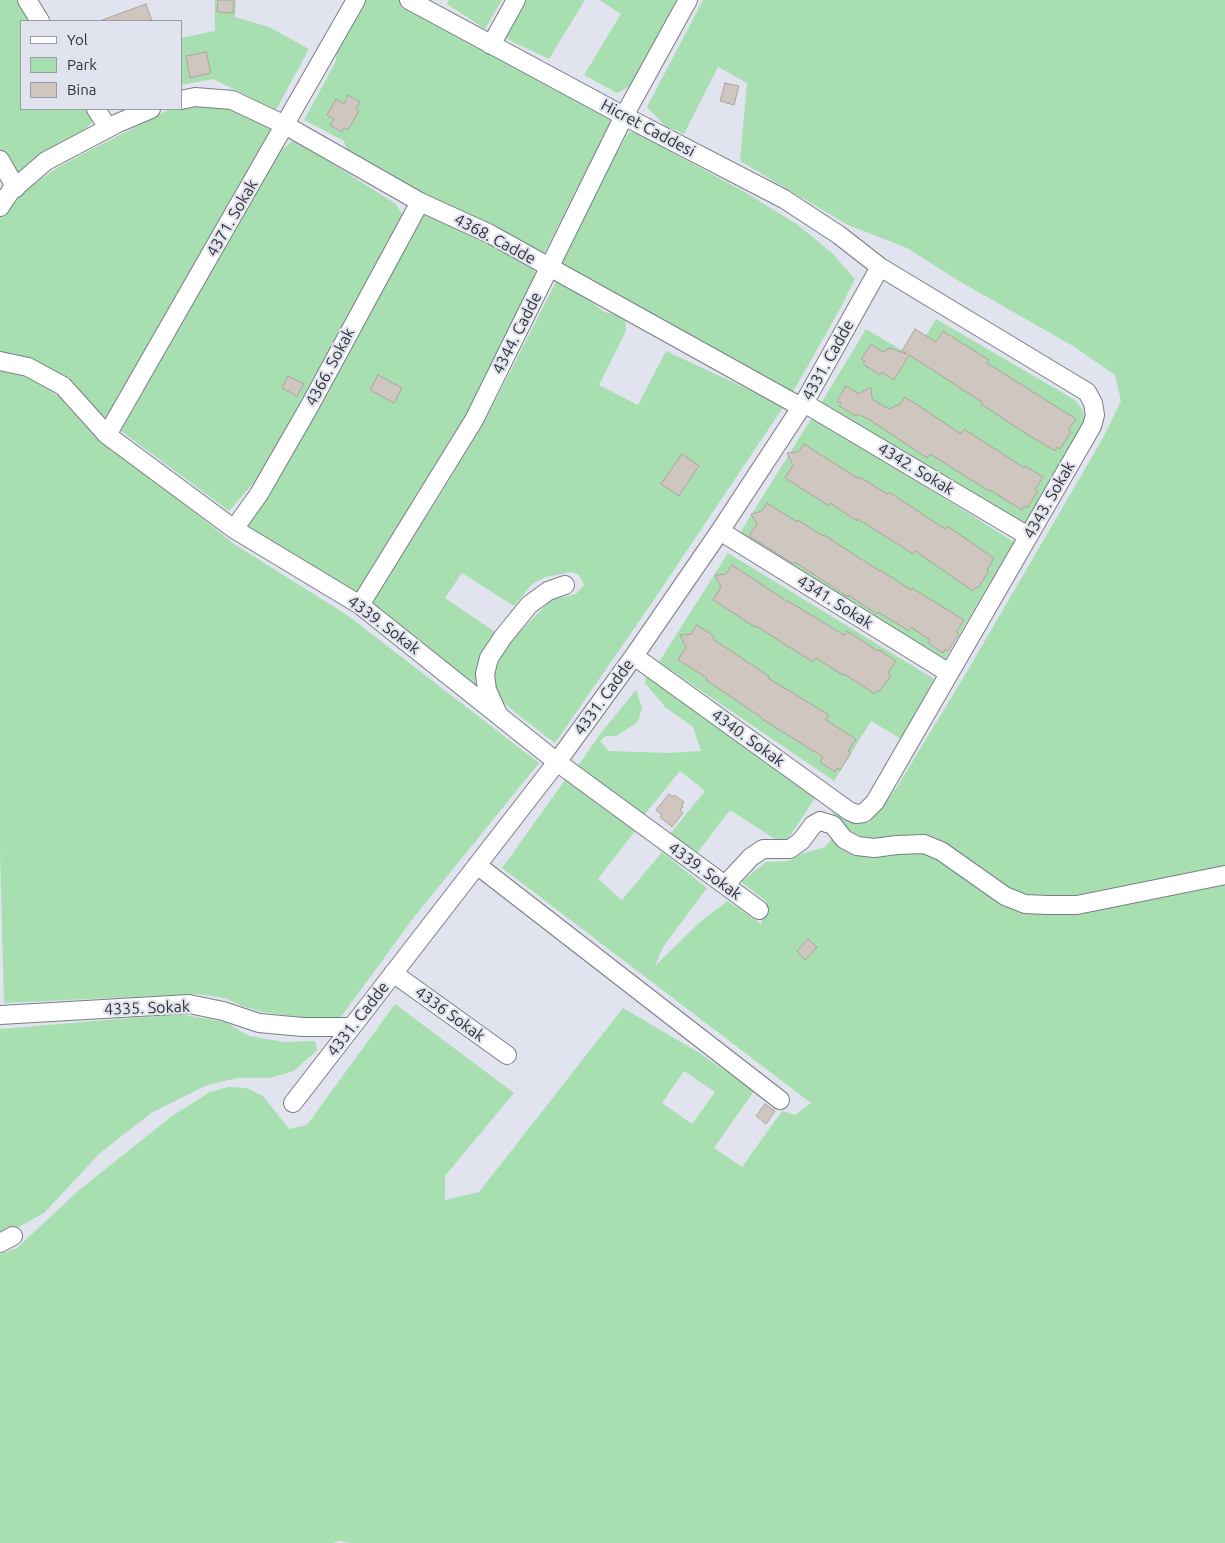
<!DOCTYPE html>
<html>
<head>
<meta charset="utf-8">
<style>
	body { margin:0 }
	#map { position:relative; width:1225px; height:1543px; overflow:hidden; background:#e1e4ee; font-family:Ubuntu,sans-serif }
	canvas { display:block }
	.legend { position:absolute; left:20px; top:20px; width:162px; height:90px; box-sizing:border-box; background:#e1e4ee; border:1px solid #9a9ca4; margin:0; padding:6px 9px; list-style:none; font-size:15px; color:#303135 }
	.legend li { display:flex; align-items:center; gap:10px; height:25px }
	.legend b { width:25px; border:1px solid #9a9ca4 }
</style>
</head>
<body>
<div id="map">
<canvas width="1225" height="1543"></canvas>
<ul class="legend">
<li><b style="height:6px;background:#fff"></b>Yol</li>
<li><b style="height:14px;background:#a7dfb1"></b>Park</li>
<li><b style="height:14px;background:#cfc6bf"></b>Bina</li>
</ul>
</div>
<script>
const g = document.querySelector('canvas').getContext('2d');
g.lineJoin = 'round';
function fillPath(path, color) {
  g.fillStyle = color;
  g.fill(path, 'evenodd');
}
function toPath(rows) {
  const path = new Path2D();
  for (const r of rows) {
    path.moveTo(r[0], r[1]);
    for (let i = 2; i < r.length; i += 2) path.lineTo(r[i], r[i + 1]);
  }
  return path;
}
function strokePath(path, color, width, dash) {
  g.strokeStyle = color;
  g.lineWidth = width;
  g.lineCap = dash ? 'butt' : 'round';
  g.setLineDash(dash || []);
  g.stroke(path);
}
function drawText(font, color, halo, rows, align = 'center') {
  g.font = font + ' Ubuntu,sans-serif';
  g.lineWidth = 4.5;
  g.setLineDash([]);
  g.textBaseline = 'middle';
  g.strokeStyle = halo;
  g.fillStyle = color;
  for (const [text, x, y, turn = 0] of rows) {
    g.save();
    g.translate(x, y);
    g.rotate((+turn || 0) * Math.PI / 180);
    g.textAlign = isNaN(turn) ? turn : align;
    if (halo) g.strokeText(text, 0, 0);
    g.fillText(text, 0, 0);
    g.restore();
  }
}
fillPath(toPath([
	[0,0,18,0,23,4,33,21,21,21,21,109,89,109,95,118,85,130,61,148,25,170,14,172,0,154],
	[215,0,236,0,235,17,269,27,309,49,276,110,213,79,181,85,181,38,215,31],
	[365,0,398,0,611,120,608,129,543,256,472,221,347,150,344,141,304,120,336,61,338,44,353,16],
	[449,0,502,0,485,29,447,4],
	[525,0,585,0,549,59,503,37],
	[599,0,680,0,636,83,617,93,584,75,621,14],
	[703,0,1225,0,1225,869,1076,898,1018,898,939,843,924,835,887,841,853,840,835,820,832,810,848,820,869,823,897,787,962,680,1103,438,1121,401,1115,375,1073,346,959,281,907,248,848,225,740,161,747,83,718,67,684,134,665,126,647,107],
	[209,103,235,110,276,130,106,425,0,355,0,216,22,193,58,167,170,109,181,109,181,106],
	[638,130,673,153,743,191,798,225,832,253,855,279,840,309,793,392,726,360,593,284,562,263,608,168,628,133],
	[292,141,304,146,396,204,406,221,265,470,229,511,121,431,279,152],
	[433,211,453,218,532,269,541,277,424,491,359,595,307,562,247,528,358,337,421,214],
	[559,276,604,312,625,317,626,331,599,385,638,405,666,351,784,406,649,607,555,743,517,714,495,695,492,684,494,670,509,643,551,600,576,594,584,585,579,575,571,572,546,577,532,584,514,606,462,573,445,598,495,632,479,664,480,694,370,605,399,556,432,508,486,419],
	[936,319,1075,400,1082,409,1085,417,1083,426,1026,524,820,405,866,329,913,357],
	[0,370,24,373,63,399,124,456,234,544,347,615,539,763,414,917,341,1017,315,1019,262,1012,242,1006,225,998,199,994,4,1003,0,852],
	[813,416,1014,542,943,662,738,536],
	[728,553,934,679,901,739,871,721,834,781,659,662],
	[646,676,768,762,815,798,784,845,730,810,695,856,669,835,705,791,680,771,644,815,578,766,601,733,636,690,642,707,638,722,616,736,606,736,600,741,609,751,668,753,701,751,693,727,665,707,645,683],
	[565,780,635,831,598,879,622,900,662,852,707,888,663,947,655,966,701,921,728,901,761,924,766,901,741,882,766,862,789,861,802,854,825,847,833,837,921,850,942,856,1031,909,1225,881,1225,1543,351,1543,340,1541,333,1543,0,1543,0,1254,17,1248,78,1191,172,1116,210,1092,228,1087,247,1088,263,1096,289,1129,307,1125,395,1004,514,1093,445,1176,445,1200,479,1192,623,1008,698,1052,754,1091,714,1148,742,1167,782,1111,795,1115,811,1103,502,868],
	[684,1071,715,1092,692,1124,662,1103],
	[178,1014,225,1022,249,1036,285,1042,315,1041,317,1050,294,1071,270,1078,238,1078,207,1085,151,1113,99,1154,44,1213,0,1237,0,1029]
]), '#a7dfb1');
const building = toPath([
	[218,0,234,0,233,13,217,12,218,0],
	[146,4,152,21,102,21,102,20,146,4],
	[206,52,211,73,190,78,186,56,206,52],
	[725,83,739,86,734,105,720,101,725,83],
	[348,95,360,102,356,109,359,111,348,130,344,128,342,132,330,125,334,119,327,115,336,99,344,104,348,95],
	[915,329,936,342,943,331,989,360,987,363,1076,419,1068,430,1071,432,1060,449,1057,447,1055,451,1025,433,981,404,982,402,909,355,894,380,882,372,880,375,863,364,865,361,861,359,871,344,883,352,890,348,907,354,902,351,915,329],
	[378,375,402,388,394,403,370,390,378,375],
	[288,376,304,384,297,396,282,388,288,376],
	[846,386,859,394,871,387,872,399,889,409,900,404,905,397,961,434,964,429,1024,468,1025,466,1043,477,1035,489,1038,491,1027,508,1024,506,1022,510,990,490,989,491,930,454,927,458,870,420,858,414,856,416,839,406,841,403,837,401,846,386],
	[804,444,859,479,860,477,887,494,889,492,945,529,947,526,994,558,987,570,989,571,978,588,976,587,973,591,915,551,913,554,858,519,857,521,830,503,829,506,785,478,793,465,787,453,798,452,804,444],
	[682,454,699,466,679,496,661,484,682,454],
	[767,503,797,522,798,520,823,536,824,535,880,571,880,570,911,590,912,588,964,620,956,632,959,634,948,651,945,649,943,653,928,643,930,640,911,627,909,631,878,612,877,614,848,595,848,597,795,562,794,564,749,536,757,524,751,514,762,511,767,503],
	[732,565,788,602,788,601,844,635,847,631,878,651,879,650,896,661,888,673,891,675,880,691,878,690,875,694,844,674,843,675,816,658,813,662,756,626,755,627,713,600,721,587,715,575,726,574,732,565],
	[697,625,714,636,713,639,769,676,768,678,829,715,826,720,856,739,848,751,851,753,840,770,837,768,835,772,820,762,823,757,762,719,762,718,706,680,707,678,678,660,686,647,680,635,691,634,697,625],
	[669,794,673,797,674,795,684,802,682,805,683,807,680,810,683,813,672,827,660,817,662,815,656,810,669,794],
	[808,939,817,947,805,960,797,951,808,939],
	[765,1104,775,1111,766,1124,756,1116,765,1104]
]);
fillPath(building, '#cfc6bf');
strokePath(building, '#ada49d', 1);
const minor = toPath([
	[27,0,40,21],
	[409,0,624,116,784,199,839,235,880,267,1087,392,1093,403,1095,415,1092,426,875,802,864,813,856,814,849,811,634,656],
	[491,45,516,0],
	[181,100,195,97,232,100,285,125,420,202,490,234,801,407],
	[96,109,108,128],
	[0,160,16,188],
	[0,207,10,192,46,161,118,123,151,109],
	[0,361,28,367,63,386,107,435,234,529,360,605,557,762,759,910],
	[804,403,1028,536],
	[107,435,356,0],
	[234,529,259,494,309,407,420,202],
	[720,531,949,673],
	[360,605,474,420,624,116,688,0],
	[497,712,487,690,485,674,489,658,503,637,529,605,548,591,565,585],
	[477,865,780,1100],
	[725,885,751,857,763,849,790,849,801,841,813,825,820,821,833,825,844,839,857,846,874,848,897,845,924,844,941,851,1005,896,1025,904,1048,905,1077,905,1225,875],
	[393,973,507,1055],
	[0,1015,189,1004,223,1011,259,1023,303,1027,351,1027],
	[293,1103,557,762,634,656,720,531,804,403,880,267],
	[0,1243,13,1236]
]);
strokePath(minor, '#7a7d86', 20);
strokePath(minor, '#fff', 18);
drawText('16px', '#303135', '#e1e4ee', [
	["Hicret Caddesi",648,128,28],
	["4371. Sokak",232,218,-60],
	["4368. Cadde",495,239,28],
	["4344. Cadde",517,333,-63],
	["4331. Cadde",828,360,-61],
	["4366. Sokak",330,367,-62],
	["4342. Sokak",916,469,31],
	["4343. Sokak",1049,500,-60],
	["4341. Sokak",835,602,32],
	["4339. Sokak",384,625,37],
	["4331. Cadde",604,697,-54],
	["4340. Sokak",748,738,36],
	["4339. Sokak",705,871,36],
	["4335. Sokak",147,1008,-2],
	["4336 Sokak",450,1014,36],
	["4331. Cadde",358,1019,-52]
]);
</script>
</body>
</html>
